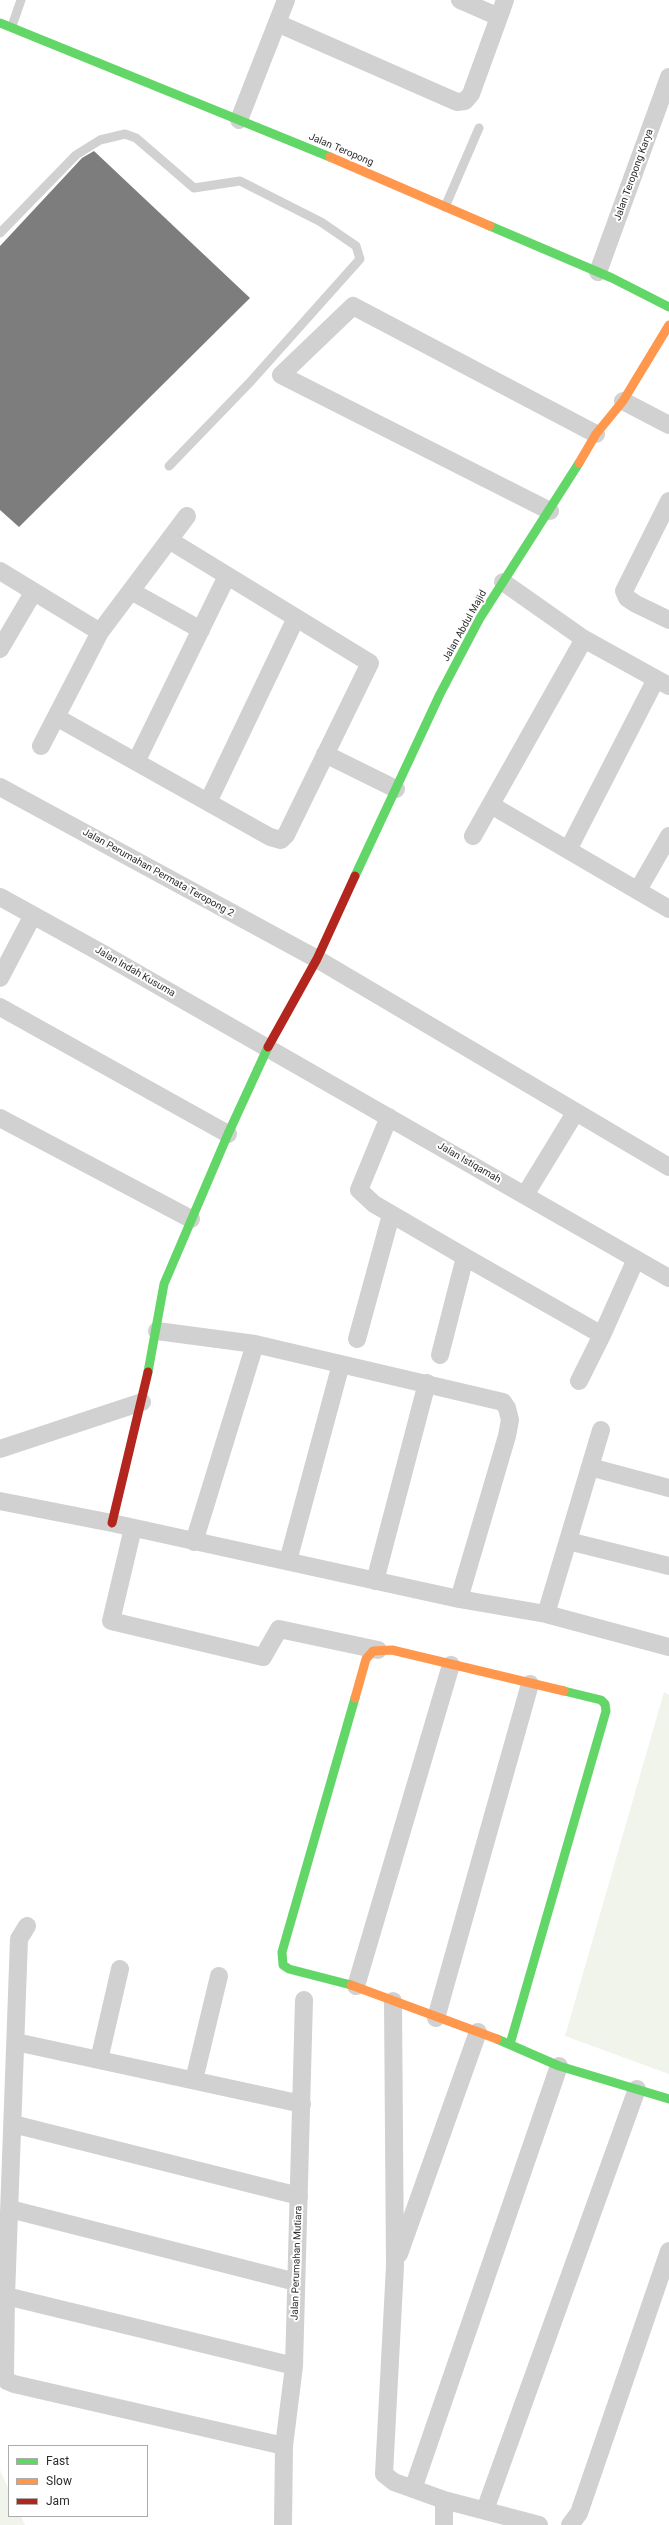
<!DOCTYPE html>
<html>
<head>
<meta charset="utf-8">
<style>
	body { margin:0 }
	#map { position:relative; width:669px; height:2525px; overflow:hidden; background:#fff; font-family:Roboto,sans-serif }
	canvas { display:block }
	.legend { position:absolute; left:8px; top:2445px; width:140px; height:72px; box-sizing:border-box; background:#fff; border:1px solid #ababab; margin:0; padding:5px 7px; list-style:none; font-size:12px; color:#2c2c2c }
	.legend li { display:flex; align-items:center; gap:8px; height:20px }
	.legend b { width:20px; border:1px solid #ababab }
</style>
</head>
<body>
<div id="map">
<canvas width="669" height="2525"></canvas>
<ul class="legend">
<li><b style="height:5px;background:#63d668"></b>Fast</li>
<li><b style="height:5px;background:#ff974d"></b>Slow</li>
<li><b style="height:5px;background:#b3261e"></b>Jam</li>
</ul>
</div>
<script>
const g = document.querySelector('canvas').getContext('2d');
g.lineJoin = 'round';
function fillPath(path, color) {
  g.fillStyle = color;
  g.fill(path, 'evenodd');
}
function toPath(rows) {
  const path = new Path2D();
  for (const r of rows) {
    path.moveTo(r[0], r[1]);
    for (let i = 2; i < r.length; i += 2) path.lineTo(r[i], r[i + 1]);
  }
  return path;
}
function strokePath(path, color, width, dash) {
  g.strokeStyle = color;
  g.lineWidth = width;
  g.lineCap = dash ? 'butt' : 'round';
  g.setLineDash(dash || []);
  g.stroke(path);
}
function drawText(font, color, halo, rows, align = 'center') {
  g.font = font + ' Roboto,sans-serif';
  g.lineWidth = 4;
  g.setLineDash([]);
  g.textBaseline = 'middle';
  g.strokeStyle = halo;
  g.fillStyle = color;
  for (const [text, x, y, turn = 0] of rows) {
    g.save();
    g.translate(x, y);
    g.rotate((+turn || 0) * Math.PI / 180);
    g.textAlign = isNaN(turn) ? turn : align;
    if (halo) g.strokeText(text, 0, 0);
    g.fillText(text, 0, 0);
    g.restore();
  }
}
fillPath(toPath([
	[664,1692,669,1695,669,2074,565,2036],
	[0,2470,9,2490,9,2516,21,2516,25,2525,0,2525]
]), '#f0f4ea');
fillPath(toPath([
	[94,151,250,298,19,527,0,510,0,246,82,158]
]), '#7d7d7d');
strokePath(toPath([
	[12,26,21,0],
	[445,207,479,128],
	[0,233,76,155,100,140,125,134,136,138,194,188,240,181,321,222,356,246,360,259,252,380,169,466]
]), '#d1d1d1', 9);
strokePath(toPath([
	[499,17,505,0],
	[277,23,457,102,465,101,471,94,499,17,460,0],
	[239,120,286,0],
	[598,272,669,77],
	[623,401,669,425],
	[669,501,624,591,627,598,636,604,669,620],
	[550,511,281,375,353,306,596,434],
	[0,571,100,632],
	[503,582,584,639,669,686],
	[131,591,201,630],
	[0,649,33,593],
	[56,717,270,837,281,840,286,835,370,663,169,540],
	[41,746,100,632,187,516],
	[325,754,396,789],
	[136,762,227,576],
	[0,787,317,959,669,1167],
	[208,802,296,618],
	[491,805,669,909],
	[473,836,584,639],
	[568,850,656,679],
	[638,890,669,836],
	[0,897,105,955,669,1278],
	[0,978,33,915],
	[0,1007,228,1134],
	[389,1117,359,1190,374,1204,465,1257,602,1335,636,1259],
	[0,1118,191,1219],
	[525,1195,575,1113],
	[157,1331,255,1344,503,1402,507,1408,510,1420,507,1436,459,1599],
	[357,1339,391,1215],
	[440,1355,465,1257],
	[579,1381,602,1335],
	[0,1449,142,1402],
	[590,1467,669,1488],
	[0,1501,112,1523,459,1599,546,1614,669,1647],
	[133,1528,111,1621,263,1657,279,1629,378,1650],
	[568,1541,669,1566],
	[194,1542,255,1344],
	[288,1561,341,1364],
	[375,1581,427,1383],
	[546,1614,601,1430],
	[27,1926,19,1939,6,2296,5,2376,7,2381,14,2384,284,2446],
	[356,1986,451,1665],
	[393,2001,395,2266,384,2474,394,2482,444,2500,539,2525],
	[436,2018,530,1684],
	[16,2042,302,2104],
	[99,2060,120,1969],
	[194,2080,219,1976],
	[13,2124,299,2196],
	[10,2209,296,2282],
	[399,2254,478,2032],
	[6,2296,294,2366],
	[413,2489,559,2066],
	[485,2510,637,2089],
	[283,2525,284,2446,294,2366,304,2000],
	[444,2525,444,2500],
	[570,2525,579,2513,669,2251]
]), '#d1d1d1', 18);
strokePath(toPath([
	[0,23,330,157],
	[490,226,612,278,669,307],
	[355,876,440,694,480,618,579,463],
	[148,1372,164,1284,228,1134,268,1047],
	[351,1985,289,1969,283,1965,282,1952,355,1698],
	[497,2039,559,2066,669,2099],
	[510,2044,606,1711,605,1704,601,1700,564,1691]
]), '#63d668', 9);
strokePath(toPath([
	[330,157,490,226],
	[579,463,596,434,623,401,669,325],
	[355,1698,366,1659,373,1651,392,1650,564,1691],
	[351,1985,497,2039]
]), '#ff974d', 9);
strokePath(toPath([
	[268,1047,317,959,355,876],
	[112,1523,148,1372]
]), '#b3261e', 9);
drawText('10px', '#2c2c2c', '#fff', [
	["Jalan Teropong",341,150,23],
	["Jalan Teropong Karya",634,175,-70],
	["Jalan Abdul Majid",465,626,-61],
	["Jalan Perumahan Permata Teropong 2",158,873,29],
	["Jalan Indah Kusuma",135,972,30],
	["Jalan Istiqamah",469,1163,30],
	["Jalan Perumahan Mutiara",297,2263,-88]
]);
</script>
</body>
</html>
